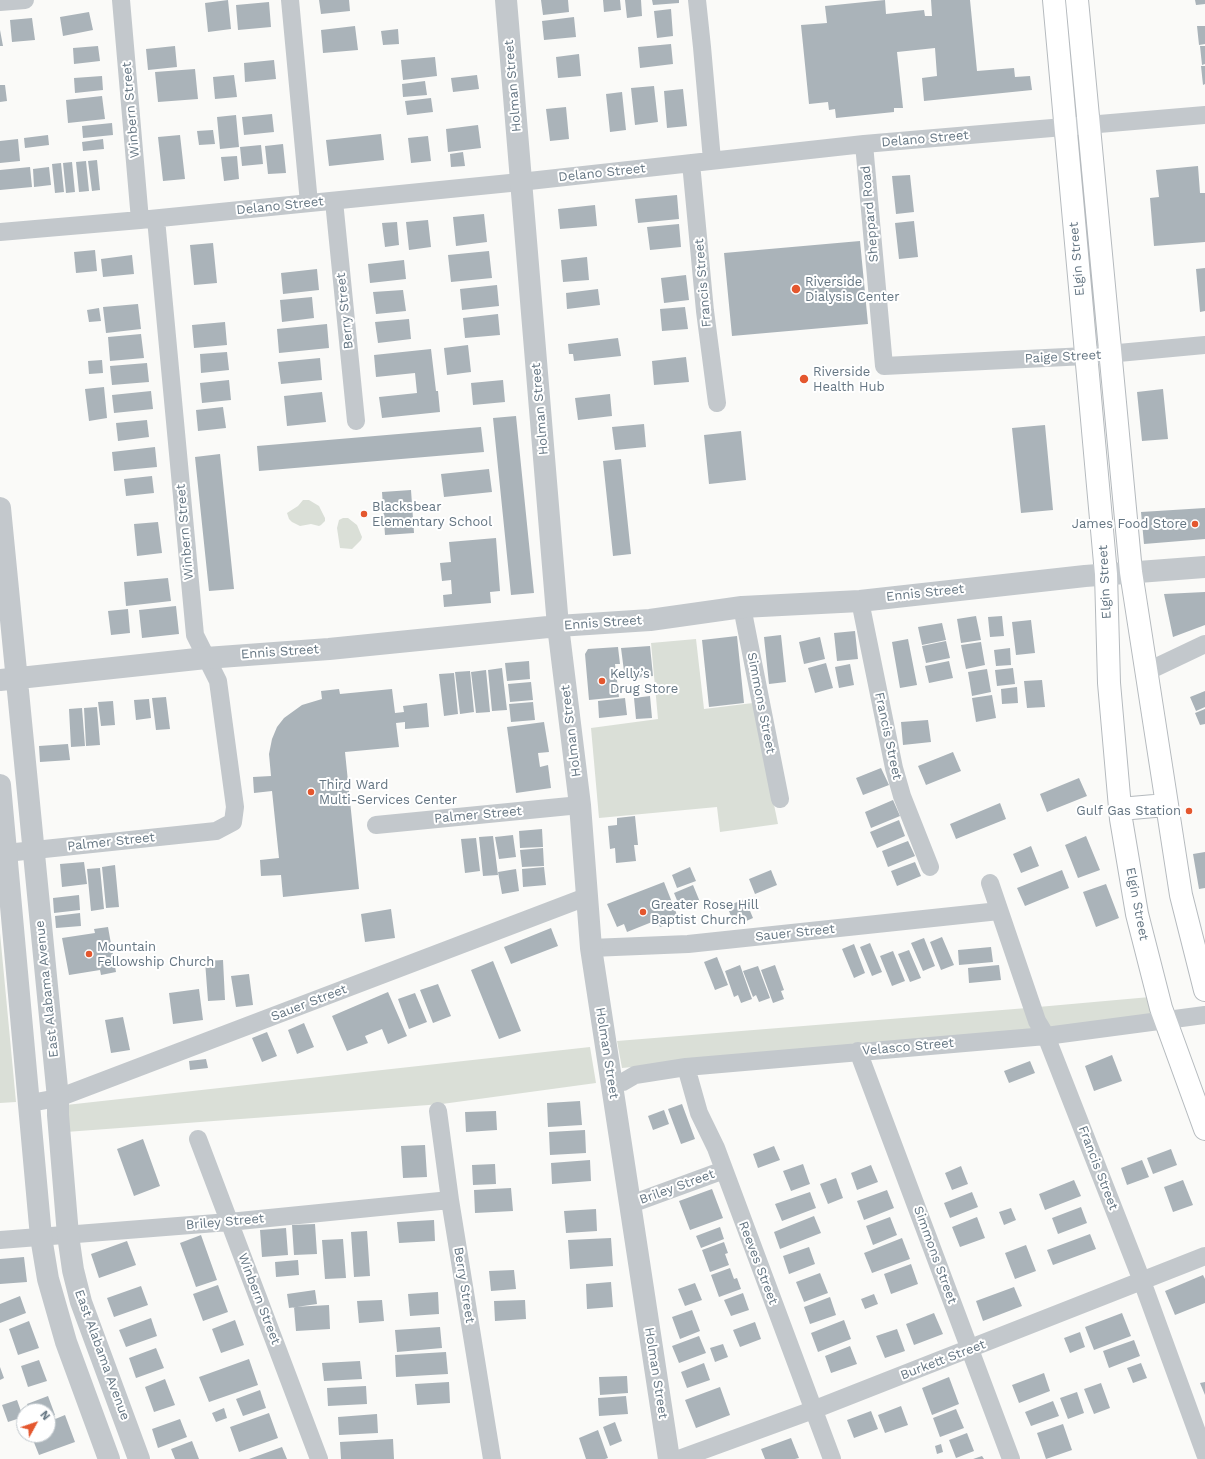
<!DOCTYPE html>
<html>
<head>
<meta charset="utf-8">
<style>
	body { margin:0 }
	#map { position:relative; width:1205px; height:1459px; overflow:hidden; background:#fafaf8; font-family:"Work Sans",sans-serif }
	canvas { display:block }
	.north { position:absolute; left:16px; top:1403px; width:40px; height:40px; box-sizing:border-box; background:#fff; border:1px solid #c1c8cd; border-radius:50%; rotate:50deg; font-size:11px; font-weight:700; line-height:16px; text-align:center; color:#657683 }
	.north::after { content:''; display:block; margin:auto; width:14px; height:18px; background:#e4572e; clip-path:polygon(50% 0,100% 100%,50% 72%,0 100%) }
</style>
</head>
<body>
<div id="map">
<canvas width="1205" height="1459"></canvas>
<div class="north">N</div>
</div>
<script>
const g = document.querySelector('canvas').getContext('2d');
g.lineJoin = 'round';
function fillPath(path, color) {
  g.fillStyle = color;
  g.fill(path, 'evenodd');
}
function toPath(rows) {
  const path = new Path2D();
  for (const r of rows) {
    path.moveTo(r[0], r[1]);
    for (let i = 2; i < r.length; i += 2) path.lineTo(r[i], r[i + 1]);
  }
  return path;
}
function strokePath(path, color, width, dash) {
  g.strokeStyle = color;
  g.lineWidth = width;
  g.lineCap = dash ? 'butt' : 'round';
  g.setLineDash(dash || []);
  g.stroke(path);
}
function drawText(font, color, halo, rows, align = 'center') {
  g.font = font + ' "Work Sans",sans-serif';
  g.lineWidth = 4;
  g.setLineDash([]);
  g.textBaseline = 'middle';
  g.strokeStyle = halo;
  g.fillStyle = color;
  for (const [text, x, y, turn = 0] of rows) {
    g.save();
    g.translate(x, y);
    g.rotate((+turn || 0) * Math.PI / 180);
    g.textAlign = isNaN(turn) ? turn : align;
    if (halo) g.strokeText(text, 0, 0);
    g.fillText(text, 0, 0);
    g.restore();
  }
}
fillPath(toPath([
	[303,500,309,500,319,506,325,518,325,521,321,525,319,526,311,524,300,526,292,522,289,519,287,513,298,506],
	[343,518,348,518,357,525,362,537,361,540,352,549,340,548,337,528,339,520],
	[696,639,704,709,753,703,778,824,720,832,717,807,599,818,591,728,658,719,651,643],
	[0,933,16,1102,0,1103],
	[1150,997,1154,1017,1046,1028,1038,1007],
	[1027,1008,1032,1029,622,1068,617,1041],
	[590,1047,596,1083,442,1104,66,1132,66,1105]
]), '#dadfd7');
fillPath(toPath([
	[228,0,231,29,208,32,205,3],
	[319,0,349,0,350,11,321,14],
	[541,0,568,0,569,12,543,15],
	[603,0,620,0,621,10,604,12],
	[625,0,641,0,642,16,627,18],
	[652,0,679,0,679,3,653,5],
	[885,0,886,14,924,10,925,16,932,16,931,0,970,0,977,71,1014,68,1015,77,1030,76,1032,90,924,101,922,78,937,76,935,48,897,52,903,108,894,108,894,112,836,118,835,109,829,110,828,102,809,104,801,25,827,23,825,6],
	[1195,0,1205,0,1205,4,1196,5],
	[269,2,271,27,238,30,236,5],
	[671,9,673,36,657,38,654,11],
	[89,12,93,30,63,36,60,17],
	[574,17,576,37,544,40,542,21],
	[32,18,35,40,12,42,10,20],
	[355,26,358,50,323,53,321,30],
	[1197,26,1205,26,1205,44,1199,45],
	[398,29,399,44,383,45,381,31],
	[0,30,3,46,0,46],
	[671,44,673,64,640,68,638,47],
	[98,46,100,61,74,64,73,48],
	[175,46,177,67,148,70,146,49],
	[1200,46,1205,46,1205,64,1202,65],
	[579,54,581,76,558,78,556,57],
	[435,57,437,76,403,80,401,60],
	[274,60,276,79,245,82,244,63],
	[1201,66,1205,66,1205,84,1203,85],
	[195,69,198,99,158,102,155,72],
	[234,75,237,97,215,99,213,77],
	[477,75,479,89,453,92,451,78],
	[102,76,103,90,75,93,74,78],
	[425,81,427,95,403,97,402,84],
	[0,85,5,85,7,101,0,102],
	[654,86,658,122,635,125,631,88],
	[683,89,687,126,667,128,664,91],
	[622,92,626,130,610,132,606,94],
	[102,96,105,119,68,123,66,100],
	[431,98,433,112,407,115,405,101],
	[566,107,569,139,550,141,546,109],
	[272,114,274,132,244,135,242,117],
	[236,115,239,147,220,149,217,117],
	[112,123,113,135,83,138,82,126],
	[478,125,481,148,448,152,446,129],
	[213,130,215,144,199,145,197,131],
	[381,134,384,160,329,166,326,140],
	[48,135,49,145,25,148,24,138],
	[180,135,185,179,163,181,158,137],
	[428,136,431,161,411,163,408,138],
	[18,139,20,161,0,163,0,141],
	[103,139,104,149,83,151,82,142],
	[283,144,286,173,268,174,265,146],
	[261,145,263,164,242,166,240,147],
	[463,152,465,166,451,167,450,154],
	[237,156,239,179,224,181,221,157],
	[97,160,100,190,92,191,88,161],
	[86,161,89,191,79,192,76,162],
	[72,162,75,192,66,193,63,163],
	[61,163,64,192,55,193,52,164],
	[1198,166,1200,193,1205,193,1205,242,1154,246,1150,198,1159,197,1156,170],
	[30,167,32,187,0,190,0,170],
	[49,167,51,185,34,187,33,169],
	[910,175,914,212,896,214,892,176],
	[677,195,679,219,638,223,635,199],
	[595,205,597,226,560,229,558,209],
	[484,214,487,242,456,246,453,217],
	[428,220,431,247,409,250,406,222],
	[914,221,918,257,899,259,895,223],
	[397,222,399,245,385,247,382,223],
	[679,224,681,247,650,250,647,227],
	[860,241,868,324,732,336,724,253],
	[213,243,217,283,194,285,190,245],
	[95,250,97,271,76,273,74,252],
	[489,251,492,278,451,282,448,255],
	[132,255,134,274,103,277,101,259],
	[587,257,589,280,563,282,561,260],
	[404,260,406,279,370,283,368,264],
	[1205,268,1205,311,1200,312,1196,269],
	[317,269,319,290,283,294,281,273],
	[686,275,689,300,664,303,661,278],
	[497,285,499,306,462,310,460,289],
	[598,289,600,305,567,309,566,293],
	[403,290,406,311,376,314,373,292],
	[312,297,314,318,282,322,280,300],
	[138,304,141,329,106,333,103,307],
	[685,307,688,329,662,331,660,309],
	[99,308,101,321,89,322,87,310],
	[498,314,500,335,465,338,463,318],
	[409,319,411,339,378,343,375,322],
	[225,322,227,345,194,348,192,325],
	[327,324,329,348,279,353,277,329],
	[141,334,144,358,110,361,108,337],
	[618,338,621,356,574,361,573,354,569,354,568,344],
	[468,345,471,372,447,375,444,348],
	[431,349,436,391,438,391,440,412,382,418,379,397,417,393,415,373,376,377,374,355],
	[227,352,229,370,201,373,200,354],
	[686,357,689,382,654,385,652,361],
	[320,358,322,380,281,384,278,362],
	[102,360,103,373,89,374,88,361],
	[147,363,149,382,112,385,110,366],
	[229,380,231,400,202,403,200,383],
	[503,380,505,402,473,405,471,383],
	[104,387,107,418,89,421,85,389],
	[1163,389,1168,439,1142,441,1137,392],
	[151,391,153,409,114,413,112,395],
	[322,392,326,422,287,426,284,396],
	[610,394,612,416,578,420,575,398],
	[223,407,226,428,198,431,196,410],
	[516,416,534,593,511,595,493,418],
	[147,420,149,437,118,441,116,423],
	[644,424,646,447,615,450,612,427],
	[1045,425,1053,510,1021,513,1012,428],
	[481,427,484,452,259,471,257,446],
	[741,431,746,480,709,484,704,435],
	[155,447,157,467,114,471,112,452],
	[220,454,234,589,209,591,195,457],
	[621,459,631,554,613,556,603,461],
	[489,469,492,492,444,497,441,474],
	[152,476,154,493,126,496,124,479],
	[411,490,414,533,385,535,382,492],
	[1205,508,1205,539,1144,544,1141,512],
	[158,522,162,553,137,556,134,524],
	[496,538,500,591,490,592,491,603,444,607,443,595,452,594,451,580,442,581,440,563,451,562,449,542],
	[168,578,171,601,126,606,124,582],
	[1205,592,1205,625,1173,637,1164,594],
	[176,606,179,634,142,638,139,610],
	[128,609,130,633,111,635,108,611],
	[976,616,981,640,961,643,957,619],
	[1002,616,1004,636,990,637,988,617],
	[1031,620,1035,653,1016,655,1012,622],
	[942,623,946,640,922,645,918,627],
	[855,631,858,659,837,661,834,633],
	[781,635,786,682,769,684,764,637],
	[737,636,744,703,709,707,702,640],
	[820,637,825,659,804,664,799,642],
	[908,639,917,685,900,688,892,642],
	[946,641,950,658,926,663,922,646],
	[981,642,985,665,966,669,961,645],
	[650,646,653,676,625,679,621,648],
	[618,647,620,664,615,664,619,697,589,700,585,654,588,649],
	[1010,648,1011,665,996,666,994,650],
	[529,661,530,679,507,681,505,663],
	[949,661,953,678,929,683,925,666],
	[826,663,833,688,815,693,808,668],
	[850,664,854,685,839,688,835,667],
	[502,668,507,710,492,711,488,670],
	[1013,668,1015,684,997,686,995,670],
	[987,669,991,692,972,696,968,672],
	[486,670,490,712,476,713,471,672],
	[470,671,474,712,460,714,455,672],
	[454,673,458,714,444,716,439,674],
	[1042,680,1045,707,1027,708,1024,681],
	[531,682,533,700,510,702,508,684],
	[1017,687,1018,703,1002,704,1001,689],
	[339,689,340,694,392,689,395,713,404,712,403,706,427,703,429,727,405,729,405,722,396,723,399,747,345,752,359,889,283,897,281,875,261,876,260,860,279,858,272,791,254,793,253,777,271,776,269,754,272,739,277,727,284,718,302,705,322,699,321,691],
	[1205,691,1205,707,1196,711,1190,697],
	[992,695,996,718,976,722,972,698],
	[650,696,652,718,636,719,634,698],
	[166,697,170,729,156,730,152,698],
	[625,698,627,715,599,718,598,701],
	[149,699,151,718,136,720,134,700],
	[113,701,115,725,101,726,98,702],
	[533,702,535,720,511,722,509,704],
	[97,707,100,745,86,746,84,708],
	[82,708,85,746,71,747,69,709],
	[1205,709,1205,724,1200,725,1195,713],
	[928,720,931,742,903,745,901,722],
	[544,722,549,752,538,753,540,767,548,765,551,788,516,793,507,727],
	[68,744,70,760,40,762,39,746],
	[953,752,961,771,926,785,918,766],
	[881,768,889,785,863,795,856,778],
	[1079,778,1087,796,1047,812,1040,794],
	[893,800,900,816,871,828,865,812],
	[1000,803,1006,819,956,839,950,824],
	[635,816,638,845,634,845,636,861,616,863,615,848,610,849,608,826,617,825,617,818],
	[899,820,905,836,877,848,870,832],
	[542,829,543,847,520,848,519,831],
	[513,835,516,857,499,859,495,837],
	[493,836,498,875,483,876,479,837],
	[1086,836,1100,870,1078,878,1065,845],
	[476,838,480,871,465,873,461,839],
	[908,841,915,856,888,867,882,851],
	[1031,846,1039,866,1021,873,1013,854],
	[543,848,544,866,522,867,520,850],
	[1205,852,1205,888,1199,889,1193,854],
	[84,862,87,884,62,887,60,864],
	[915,862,921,876,897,886,891,871],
	[115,865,119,907,106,908,102,867],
	[544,867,546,885,523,887,522,869],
	[690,867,696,881,677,888,672,875],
	[100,868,104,909,91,911,87,869],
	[516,869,519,891,502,894,498,872],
	[771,870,777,885,755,894,749,879],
	[1062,870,1069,888,1025,906,1017,888],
	[664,882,679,920,660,927,657,920,627,932,624,924,617,927,607,904],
	[1106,884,1119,918,1096,927,1083,892],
	[693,885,700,902,681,910,674,893],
	[79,895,80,910,54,913,53,898],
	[745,899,753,918,735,926,727,906],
	[391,909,395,938,365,942,361,914],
	[80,913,81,926,56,928,55,916],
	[108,927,116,972,101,975,100,970,69,975,62,938,95,933,94,929],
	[551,928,558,946,511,964,504,947],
	[942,937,954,965,941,970,930,942],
	[924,938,935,966,923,971,911,943],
	[870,943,882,972,872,976,860,947],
	[854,944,865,973,854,978,842,949],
	[991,947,993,962,959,965,958,950],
	[909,950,921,978,910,982,898,954],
	[893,951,905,981,892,986,880,956],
	[717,957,728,985,715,990,704,962],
	[223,960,225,1000,208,1001,205,961],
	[493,961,521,1031,499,1039,471,970],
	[740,965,752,999,741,1003,738,995,734,997,725,971],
	[775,965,784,990,781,991,784,999,773,1003,761,970],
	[999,965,1001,980,969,983,968,968],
	[758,966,770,998,759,1002,756,995,753,997,743,971],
	[249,974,253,1005,236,1007,231,976],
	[438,984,451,1016,433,1023,420,990],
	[199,989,203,1020,173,1024,169,993],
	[388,992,407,1036,388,1044,382,1029,365,1036,368,1043,347,1051,332,1016],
	[415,993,427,1022,409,1029,398,999],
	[123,1017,130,1050,111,1053,105,1020],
	[304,1023,314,1047,297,1054,288,1030],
	[267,1032,277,1056,262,1062,252,1038],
	[1112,1055,1122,1081,1094,1091,1085,1066],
	[206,1059,208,1068,190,1070,189,1061],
	[1030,1061,1035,1073,1009,1083,1004,1071],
	[580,1101,582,1125,548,1127,547,1103],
	[682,1104,695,1139,681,1144,668,1109],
	[664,1110,669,1124,653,1130,648,1116],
	[496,1111,497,1130,466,1132,465,1112],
	[585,1130,586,1153,550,1155,549,1132],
	[143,1139,160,1186,134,1196,117,1149],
	[425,1145,427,1177,403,1178,401,1146],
	[774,1146,780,1160,758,1168,753,1154],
	[1171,1149,1177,1165,1153,1174,1147,1158],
	[590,1160,591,1181,552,1184,551,1163],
	[1142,1160,1149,1177,1127,1185,1121,1168],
	[495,1164,496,1184,473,1185,472,1165],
	[803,1164,810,1184,791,1191,783,1171],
	[871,1165,878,1182,857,1190,851,1173],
	[961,1166,968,1184,952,1190,945,1173],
	[836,1178,843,1198,828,1204,820,1184],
	[1074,1180,1081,1196,1045,1210,1039,1194],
	[1183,1180,1193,1205,1173,1212,1164,1187],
	[511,1188,513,1211,475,1213,474,1190],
	[712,1189,723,1218,690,1230,679,1201],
	[887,1190,894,1208,864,1220,857,1201],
	[810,1192,816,1208,782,1221,775,1204],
	[972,1192,978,1207,950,1218,944,1203],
	[1081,1207,1087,1223,1058,1234,1052,1218],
	[1011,1208,1016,1220,1004,1225,999,1212],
	[596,1209,597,1231,566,1233,564,1211],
	[814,1216,821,1233,780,1249,774,1232],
	[890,1217,897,1235,873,1245,866,1226],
	[977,1217,985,1238,960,1247,952,1227],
	[434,1220,435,1241,399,1243,397,1222],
	[315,1224,317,1254,294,1255,292,1225],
	[720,1227,724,1239,701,1248,696,1236],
	[286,1228,288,1255,262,1257,260,1230],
	[367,1231,370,1276,354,1277,351,1232],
	[1090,1234,1096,1249,1053,1265,1047,1250],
	[201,1235,217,1280,196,1287,180,1243],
	[611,1238,613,1266,570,1269,568,1240],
	[902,1238,910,1259,872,1273,864,1253],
	[343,1239,346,1278,325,1279,322,1240],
	[127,1241,136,1265,99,1278,91,1254],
	[724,1242,728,1253,725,1254,729,1265,710,1272,702,1250],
	[1026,1245,1036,1271,1015,1279,1005,1253],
	[809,1247,815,1264,789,1274,783,1256],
	[24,1257,27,1282,0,1284,0,1259],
	[298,1260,299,1275,276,1277,275,1262],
	[911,1264,918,1284,891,1294,884,1274],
	[730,1268,734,1279,737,1278,741,1289,719,1297,711,1275],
	[514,1270,516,1289,491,1291,489,1271],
	[820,1273,828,1293,804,1302,796,1282],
	[1203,1275,1205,1279,1205,1303,1175,1315,1165,1291],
	[611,1282,613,1307,587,1309,586,1284],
	[695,1283,702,1300,685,1306,678,1289],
	[218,1285,228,1312,203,1321,193,1294],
	[141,1286,148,1305,114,1317,107,1298],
	[1014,1287,1022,1306,983,1321,976,1301],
	[315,1290,317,1304,289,1308,287,1294],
	[438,1292,439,1314,410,1316,408,1294],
	[743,1293,749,1310,731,1316,724,1300],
	[874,1294,878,1304,865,1309,861,1299],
	[20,1296,26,1313,0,1323,0,1304],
	[830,1297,836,1315,810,1324,804,1307],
	[382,1300,384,1321,359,1323,357,1301],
	[525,1300,526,1319,495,1321,494,1301],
	[329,1305,330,1329,296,1331,294,1307],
	[692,1310,700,1331,680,1339,672,1317],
	[934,1313,943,1334,914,1345,906,1324],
	[1122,1313,1131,1336,1094,1350,1085,1327],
	[151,1318,157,1336,126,1347,119,1330],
	[235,1320,244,1345,221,1353,212,1329],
	[844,1320,851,1339,818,1352,811,1333],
	[29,1321,39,1348,18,1355,9,1329],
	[755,1322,761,1339,740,1347,733,1330],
	[440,1327,442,1348,397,1352,395,1330],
	[897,1329,905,1351,885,1358,876,1336],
	[1080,1332,1085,1347,1070,1353,1064,1338],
	[699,1336,706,1353,679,1363,672,1346],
	[1134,1340,1140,1356,1109,1368,1103,1351],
	[723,1344,728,1357,715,1362,710,1348],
	[850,1346,857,1364,831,1373,825,1356],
	[156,1348,164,1368,136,1378,129,1358],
	[446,1352,448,1374,396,1377,395,1355],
	[249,1359,258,1385,209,1402,199,1377],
	[39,1360,47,1381,28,1387,21,1366],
	[360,1361,362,1379,324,1381,322,1363],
	[704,1363,710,1380,687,1388,681,1372],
	[1141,1363,1147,1378,1133,1383,1127,1368],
	[0,1367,4,1378,0,1380],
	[1044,1373,1050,1391,1019,1403,1012,1385],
	[627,1376,628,1393,600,1395,599,1377],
	[949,1377,959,1404,932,1415,922,1388],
	[165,1379,175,1405,154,1412,145,1387],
	[449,1382,450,1403,417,1405,415,1384],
	[1205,1382,1205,1395,1200,1383],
	[1101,1383,1110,1408,1094,1414,1084,1389],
	[366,1386,367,1404,328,1406,327,1388],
	[720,1387,730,1415,696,1428,685,1400],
	[260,1390,266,1408,243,1416,236,1399],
	[1077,1392,1084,1413,1068,1419,1060,1398],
	[48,1396,55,1415,48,1417,48,1411,30,1411,27,1404],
	[626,1396,628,1414,599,1416,598,1398],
	[17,1400,23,1417,8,1422,2,1405],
	[1053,1401,1059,1416,1031,1426,1025,1412],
	[901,1406,908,1425,885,1433,878,1415],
	[224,1408,227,1418,216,1422,212,1413],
	[956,1409,964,1428,940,1437,933,1418],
	[871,1411,878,1429,854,1438,847,1420],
	[269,1413,278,1438,239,1452,230,1427],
	[377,1414,378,1433,339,1435,338,1417],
	[65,1415,75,1442,39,1455,31,1435,48,1435,48,1422],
	[180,1419,187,1437,158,1448,152,1429],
	[615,1422,622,1441,610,1446,603,1427],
	[1063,1424,1072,1450,1046,1459,1037,1433],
	[598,1430,608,1458,605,1459,586,1459,579,1438],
	[967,1433,974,1451,956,1458,949,1440],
	[791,1438,799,1458,795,1459,765,1459,761,1449],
	[393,1439,394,1459,341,1459,340,1442],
	[192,1441,199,1459,175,1459,171,1449],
	[941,1444,943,1452,937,1454,935,1446],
	[282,1447,287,1459,249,1459],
	[982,1456,984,1459,973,1459]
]), '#aab3b9');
const primary = toPath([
	[1054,0,1106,574,1109,683,1121,819,1137,914,1161,1008,1205,1129],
	[1077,0,1131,572,1181,895,1205,990],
	[1120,809,1166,805]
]);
strokePath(primary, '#b5babe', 24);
strokePath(toPath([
	[121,0,140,220],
	[290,0,309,203],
	[697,0,702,47,712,160],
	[0,2,25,0],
	[864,144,884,366,1086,356,1205,345],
	[691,163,705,311,717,403],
	[334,201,356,421],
	[0,232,140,220,520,182,864,144,1205,115],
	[860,601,894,768,902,796,930,867],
	[742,607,780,799],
	[1146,672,1205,644],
	[376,825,580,805],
	[6,853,216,831,233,822,235,807,218,681,195,635,156,219],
	[990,883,1037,1021,1046,1036,1142,1281,1205,1454],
	[591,948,688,944,999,911],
	[858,1051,1011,1459],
	[686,1067,699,1113,716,1148,832,1459],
	[612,1084,623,1082,635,1075,686,1067,1046,1036,1205,1015],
	[30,1103,58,1098,586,897],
	[438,1111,450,1200,492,1459],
	[198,1139,319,1459],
	[631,1204,724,1170],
	[0,1240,229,1222,450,1200],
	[679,1459,813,1410,1205,1256]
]), '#c3c8cc', 18);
strokePath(toPath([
	[506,0,558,626,580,805,591,948,669,1459],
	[0,508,58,1098,58,1115,68,1235,73,1270,81,1302,139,1459],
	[0,680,206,658,329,649,558,626,650,620,742,607,860,601,1085,576,1205,567],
	[0,785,41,1237,48,1279,66,1342,109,1459]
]), '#c3c8cc', 22);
strokePath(primary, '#fff', 22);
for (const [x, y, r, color] of [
	[796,289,5,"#e4572e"],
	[804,379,5,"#e4572e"],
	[364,514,4,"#e4572e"],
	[1195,524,4,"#e4572e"],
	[602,681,4,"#e4572e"],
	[311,792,4,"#e4572e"],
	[1189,811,4,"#e4572e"],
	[643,912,4,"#e4572e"],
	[89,954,4,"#e4572e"]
]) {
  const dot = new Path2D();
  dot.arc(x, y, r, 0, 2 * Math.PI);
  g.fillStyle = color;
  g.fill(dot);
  strokePath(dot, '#fff', 1.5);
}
drawText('13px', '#657683', '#fff', [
	["Holman Street",513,86,-95],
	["Winbern Street",131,110,-95],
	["Delano Street",925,139,-5],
	["Delano Street",602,173,-6],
	["Delano Street",280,206,-6],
	["Sheppard Road",870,214,-95],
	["Elgin Street",1077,259,-95],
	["Francis Street",703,283,-95],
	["Berry Street",345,311,-96],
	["Paige Street",1063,357,-3],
	["Holman Street",540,409,-95],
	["Winbern Street",185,532,-95],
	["Elgin Street",1105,582,-93],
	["Ennis Street",925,593,-6],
	["Ennis Street",603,623,-4],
	["Ennis Street",280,652,-4],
	["Simmons Street",761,703,79],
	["Holman Street",571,731,-97],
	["Francis Street",888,736,78],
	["Palmer Street",478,815,-5],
	["Palmer Street",111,842,-6],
	["Elgin Street",1137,904,79],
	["Sauer Street",795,933,-6],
	["East Alabama Avenue",47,989,-96],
	["Sauer Street",309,1003,-21],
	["Velasco Street",908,1047,-5],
	["Holman Street",607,1053,81],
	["Francis Street",1098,1168,69],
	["Briley Street",677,1187,-20],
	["Briley Street",225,1222,-5],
	["Simmons Street",935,1255,70],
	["Reeves Street",758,1263,69],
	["Berry Street",464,1285,81],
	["Winbern Street",259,1299,69],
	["East Alabama Avenue",102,1355,70],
	["Burkett Street",943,1360,-21],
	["Holman Street",656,1373,81]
]);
drawText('13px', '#657683', '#fff', [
	["Riverside",805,282],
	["Dialysis Center",805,297],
	["Riverside",813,372],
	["Health Hub",813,387],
	["Blacksbear",372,507],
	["Elementary School",372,522],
	["James Food Store",1187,524,"right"],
	["Kelly’s",610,674],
	["Drug Store",610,689],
	["Third Ward",319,785],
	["Multi-Services Center",319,800],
	["Gulf Gas Station",1181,811,"right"],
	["Greater Rose Hill",651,905],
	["Baptist Church",651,920],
	["Mountain",97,947],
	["Fellowship Church",97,962]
], 'left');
</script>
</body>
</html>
